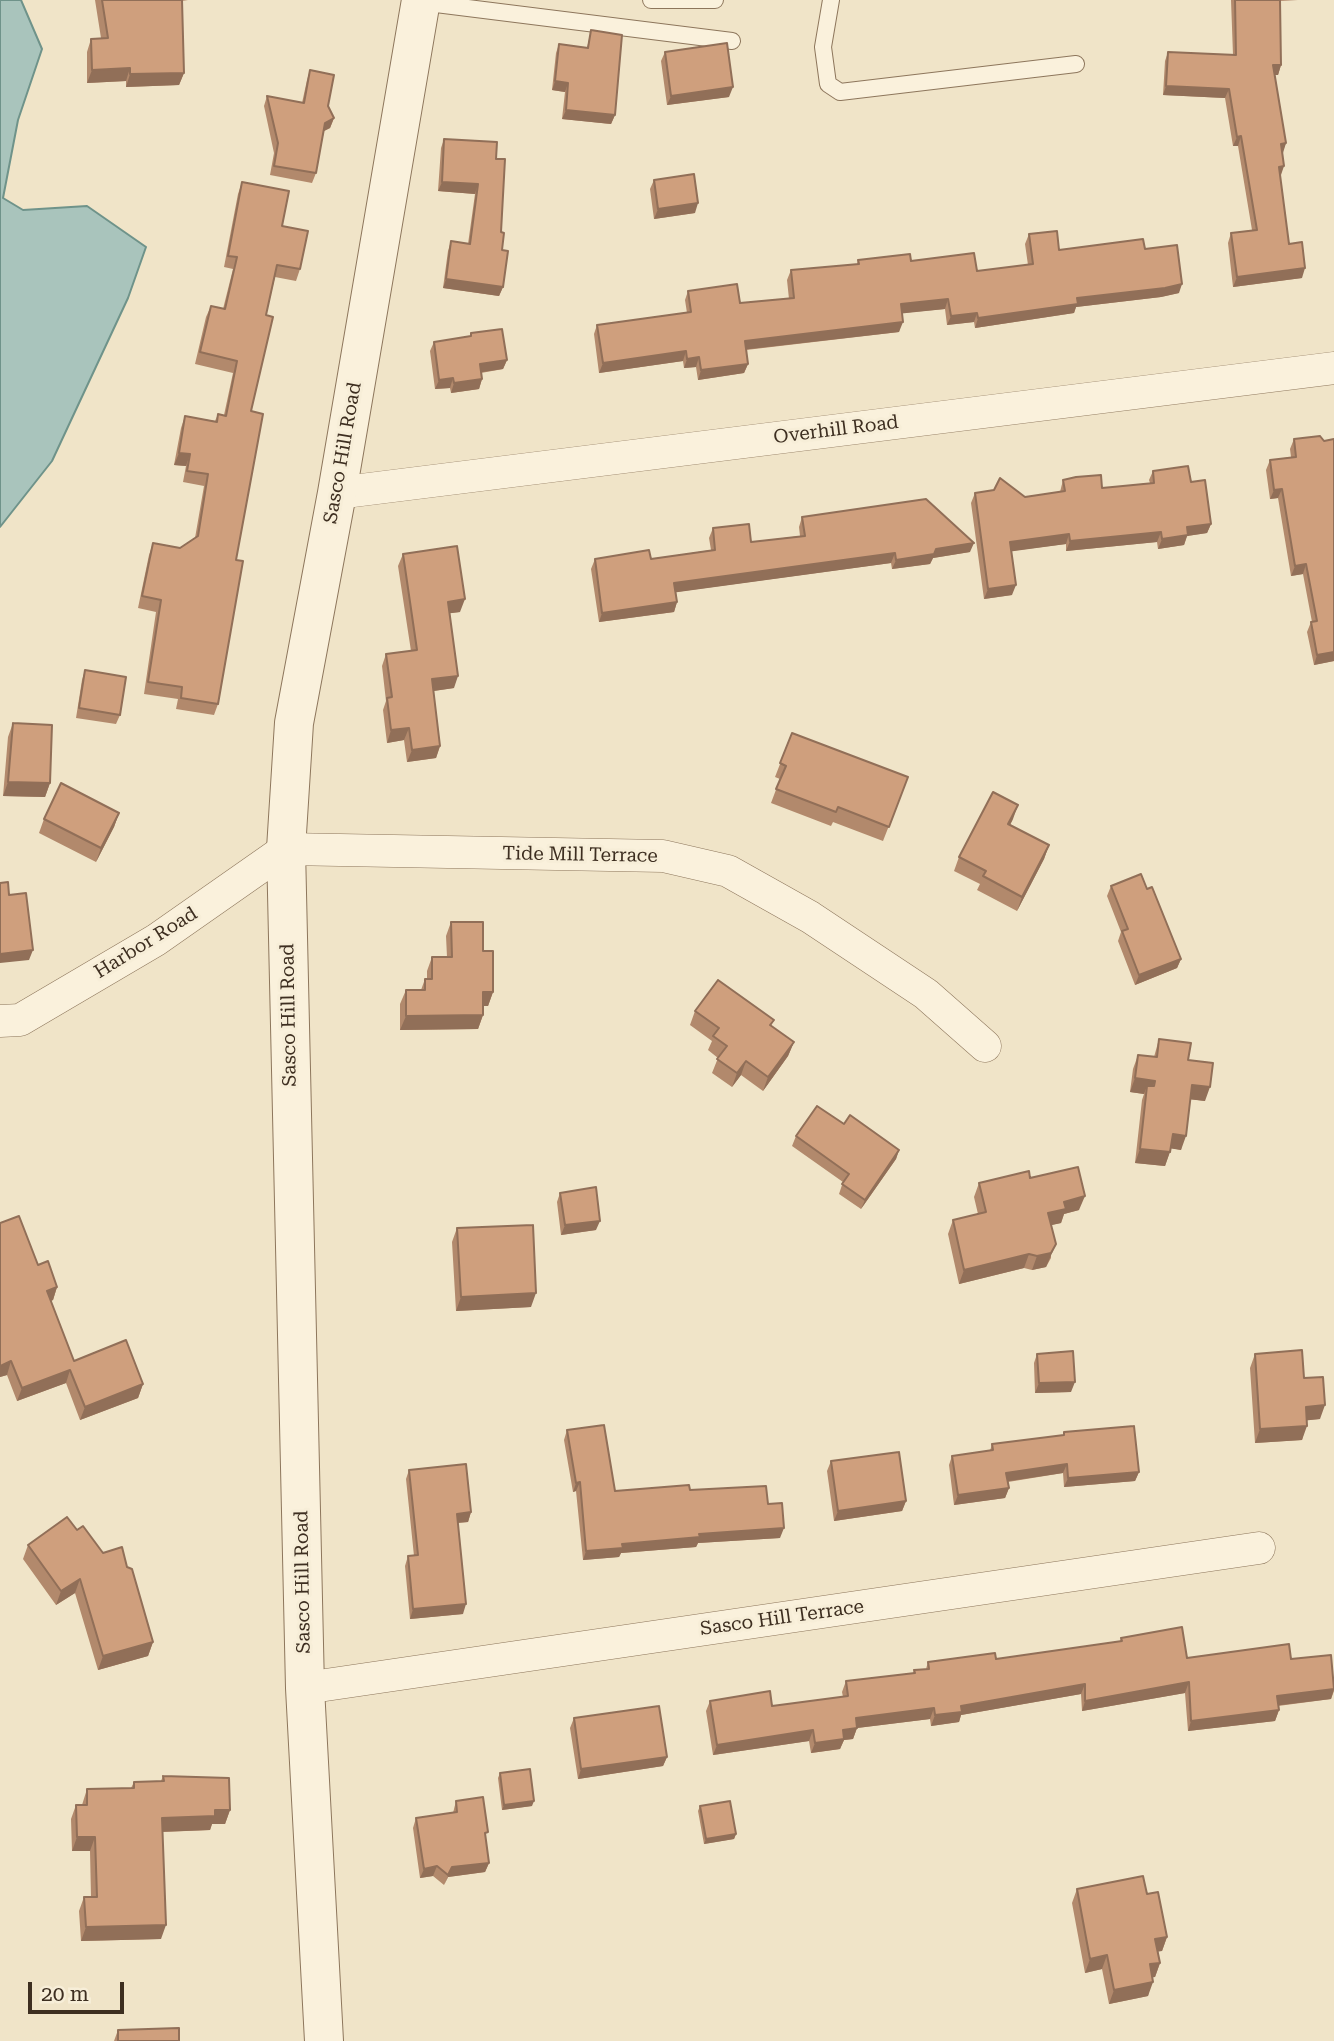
<!DOCTYPE html>
<html>
<head>
<meta charset="utf-8">
<style>
	body { margin:0 }
	#map { position:relative; width:1334px; height:2041px; overflow:hidden; background:#f0e4c8; font-family:"Roboto Serif",serif }
	canvas { display:block }
	.scale { position:absolute; left:28px; top:1982px; width:96px; height:32px; box-sizing:border-box; border:4px solid #3d2e20; border-top:0; padding-left:9px; font-size:21px; line-height:24px; white-space:nowrap; color:#3d2e20; -webkit-text-stroke:5px #f7eed8; paint-order:stroke }
</style>
</head>
<body>
<div id="map">
<canvas width="1334" height="2041"></canvas>
<div class="scale">20 m</div>
</div>
<script>
const g = document.querySelector('canvas').getContext('2d');
g.lineJoin = 'round';
function fillPath(path, color) {
  g.fillStyle = color;
  g.fill(path, 'evenodd');
}
function toPath(rows) {
  const path = new Path2D();
  for (const r of rows) {
    path.moveTo(r[0], r[1]);
    for (let i = 2; i < r.length; i += 2) path.lineTo(r[i], r[i + 1]);
  }
  return path;
}
function strokePath(path, color, width, dash) {
  g.strokeStyle = color;
  g.lineWidth = width;
  g.lineCap = dash ? 'butt' : 'round';
  g.setLineDash(dash || []);
  g.stroke(path);
}
function drawText(font, color, halo, rows, align = 'center') {
  g.font = font + ' "Roboto Serif",serif';
  g.lineWidth = 6;
  g.setLineDash([]);
  g.textBaseline = 'middle';
  g.strokeStyle = halo;
  g.fillStyle = color;
  for (const [text, x, y, turn = 0] of rows) {
    g.save();
    g.translate(x, y);
    g.rotate((+turn || 0) * Math.PI / 180);
    g.textAlign = isNaN(turn) ? turn : align;
    if (halo) g.strokeText(text, 0, 0);
    g.fillText(text, 0, 0);
    g.restore();
  }
}
const water = toPath([
	[0,0,21,0,42,49,18,120,3,198,23,210,87,206,146,247,128,298,52,461,0,527,0,0]
]);
fillPath(water, '#a9c4bc');
strokePath(water, '#6f938a', 2);
const service = toPath([
	[651,0,715,0],
	[831,0,823,47,828,84,840,92,1076,64],
	[420,2,732,41]
]);
const minor = toPath([
	[337,493,1334,368],
	[0,1021,20,1020,156,940,286,849,663,856,728,871,810,917,926,994,985,1046],
	[305,1688,1259,1548]
]);
const tertiary = toPath([
	[324,2041,305,1688,286,849,294,723,337,493,421,0]
]);
strokePath(service, '#8d765c', 18);
strokePath(minor, '#8d765c', 33);
strokePath(tertiary, '#8d765c', 40);
strokePath(service, '#faf1dc', 16);
strokePath(minor, '#faf1dc', 32);
strokePath(tertiary, '#faf1dc', 38);
fillPath(toPath([
	[95,0,188,0,182,1,184,73,179,85,126,87,126,81,87,83,87,52,91,39,101,38],
	[1231,0,1298,0,1280,1,1281,65,1278,75,1275,75,1286,143,1282,153,1280,175,1289,244,1302,278,1233,287,1228,243,1231,233,1252,230,1238,146,1233,146,1225,98,1163,95,1165,61,1168,52,1233,55],
	[591,30,615,115,611,124,562,119,565,92,552,90,556,53,559,44,587,48],
	[665,52,729,97,667,105,661,61],
	[310,70,334,118,330,128,324,131,316,173,312,183,270,175,274,153,264,106,267,96,302,103,307,80],
	[444,139,496,159,501,232,503,287,499,296,443,288,448,251,451,241,468,244,475,194,438,191,441,148],
	[654,180,695,213,654,219,650,189],
	[242,182,282,226,300,269,296,281,275,277,266,315,251,411,236,560,218,704,214,715,176,709,178,699,144,694,156,612,138,608,149,555,153,543,180,548,195,538,204,486,183,482,186,466,174,465,181,428,185,416,215,421,218,414,224,415,233,373,195,364,206,317,211,306,223,309,233,269,224,267,238,194],
	[1029,234,1059,250,1145,249,1179,293,1161,297,1076,307,1074,313,975,328,974,322,947,325,945,309,902,313,899,332,746,350,748,364,744,373,698,380,696,367,684,368,683,361,599,373,594,334,597,325,687,313,685,300,688,291,740,303,789,299,787,280,791,270,857,264,858,260,911,261,977,271,1028,265,1025,244],
	[471,333,507,360,503,369,481,373,482,379,479,389,451,393,450,388,435,389,430,351,434,342,470,336],
	[1294,439,1324,441,1334,439,1334,665,1334,661,1314,665,1307,632,1311,622,1312,622,1303,574,1291,576,1278,498,1270,499,1266,470,1270,460,1291,457,1290,449],
	[1153,471,1191,482,1211,524,1207,533,1187,536,1184,545,1158,549,1157,542,1066,551,1066,544,1011,551,1012,595,984,599,971,503,975,493,1025,497,1060,492,1063,480,1102,488,1150,483,1149,480],
	[802,517,970,552,933,558,930,564,892,569,891,563,676,592,677,602,674,612,599,622,591,569,595,559,651,559,711,550,709,538,713,528,751,542,800,536,799,527],
	[403,554,460,612,450,613,454,688,433,691,440,746,436,758,407,762,404,740,387,743,383,710,386,701,382,666,386,654,411,651,398,566],
	[85,670,120,715,116,724,76,718,82,680],
	[13,723,50,783,45,797,3,796,8,737],
	[792,733,908,777,883,841,833,822,831,826,771,803,780,779,775,777],
	[119,813,114,827,96,862,39,833,44,819],
	[1013,819,1010,825,1049,845,1044,859,1017,911,977,890,980,884,954,871,959,857],
	[1111,886,1147,889,1181,959,1177,968,1135,985,1118,941,1121,932,1107,896],
	[451,922,483,951,493,992,488,1006,483,1006,483,1015,478,1029,400,1030,400,1004,406,990,421,990,425,979,427,979,427,971,432,957,447,957,446,936],
	[695,1011,774,1020,771,1026,794,1042,788,1056,763,1091,741,1075,732,1087,712,1073,718,1058,708,1050,712,1041,690,1025],
	[1159,1039,1188,1060,1205,1101,1190,1099,1181,1150,1171,1148,1165,1166,1135,1163,1142,1100,1144,1094,1130,1092,1133,1069,1138,1055,1154,1057],
	[844,1124,899,1150,896,1159,861,1209,839,1194,843,1182,792,1146,796,1136],
	[1030,1178,1079,1210,1064,1214,1061,1223,1051,1225,1051,1258,1046,1267,1032,1270,1024,1268,959,1284,948,1234,953,1220,978,1214,974,1197,979,1183],
	[560,1193,596,1230,561,1235,557,1202],
	[0,1223,57,1287,53,1300,51,1301,74,1361,143,1384,138,1398,80,1420,66,1383,17,1401,7,1375,0,1377],
	[457,1228,531,1307,456,1311,452,1242],
	[1037,1354,1071,1392,1035,1393,1034,1363],
	[1255,1354,1304,1378,1320,1419,1307,1420,1302,1440,1255,1443,1250,1368],
	[567,1430,615,1491,690,1490,768,1504,780,1538,698,1543,696,1547,621,1553,619,1557,583,1560,576,1491,573,1492,564,1440],
	[1064,1432,1139,1472,1135,1481,1064,1487,1063,1473,1008,1482,1009,1488,1005,1498,954,1505,949,1465,952,1456,990,1451,992,1444,1063,1436],
	[831,1461,906,1501,902,1511,834,1521,827,1471],
	[409,1470,471,1512,468,1522,458,1523,463,1614,410,1619,405,1566,408,1556,414,1556,406,1479],
	[77,1530,103,1553,127,1567,153,1642,148,1656,98,1670,75,1593,56,1605,23,1559,28,1545],
	[1121,1638,1187,1658,1291,1659,1334,1681,1334,1691,1331,1699,1278,1706,1279,1710,1275,1721,1188,1731,1185,1693,1082,1711,1081,1694,961,1715,959,1722,931,1726,930,1719,857,1728,853,1739,844,1740,840,1749,811,1753,809,1741,713,1755,706,1711,710,1701,772,1706,843,1697,842,1692,846,1681,913,1673,914,1670,926,1669,928,1662,996,1659,1120,1641],
	[574,1718,667,1757,663,1766,578,1779,570,1728],
	[500,1773,532,1806,502,1810,498,1778],
	[163,1776,230,1810,225,1824,212,1824,210,1830,162,1832,161,1939,81,1941,79,1911,84,1897,91,1897,90,1851,72,1851,71,1819,76,1805,82,1805,87,1789,131,1788,134,1782,161,1781],
	[456,1801,486,1839,489,1863,485,1872,448,1877,444,1885,433,1876,420,1878,413,1828,416,1818,453,1813],
	[700,1806,736,1834,734,1839,704,1844,698,1811],
	[1077,1889,1167,1937,1162,1951,1158,1951,1160,1963,1155,1977,1152,1977,1148,1996,1109,2004,1102,1969,1085,1973,1072,1903],
	[118,2030,179,2041,114,2041]
]), '#b2896c');
fillPath(toPath([
	[1273,65,1281,65,1278,75,1270,75],
	[130,68,126,81,87,83,92,70],
	[184,73,179,85,126,87,130,74],
	[555,81,568,83,565,92,552,90],
	[1166,86,1229,89,1225,98,1163,95],
	[733,87,729,97,667,105,671,96],
	[566,110,615,115,611,124,562,119],
	[334,118,330,128,322,132,325,123],
	[1241,136,1238,146,1233,146,1237,137],
	[1286,143,1283,153,1277,153,1281,144],
	[1284,166,1281,175,1275,176,1279,167],
	[442,182,478,184,475,194,438,191],
	[698,203,695,213,654,219,658,209],
	[1305,268,1302,278,1233,287,1237,277],
	[446,279,503,287,499,296,443,288],
	[1182,284,1179,293,1161,297,1076,307,1074,313,975,328,978,318,1077,298],
	[948,299,945,309,897,314,901,304],
	[977,313,974,322,947,325,951,316],
	[903,322,899,332,741,350,745,341],
	[686,351,683,361,599,373,603,363],
	[699,357,696,367,684,368,687,359],
	[507,360,503,369,476,373,480,364],
	[748,364,744,373,698,380,701,370],
	[453,378,450,388,435,389,439,380],
	[482,379,479,389,451,393,454,383],
	[179,453,190,454,186,466,174,465],
	[1282,489,1278,498,1270,499,1274,490],
	[1211,524,1207,533,1187,536,1184,545,1158,549,1162,539,1187,527],
	[1161,532,1157,542,1066,551,1070,541],
	[1069,534,1066,544,1007,552,1010,542],
	[974,543,970,552,933,558,930,564,892,569,896,560,936,549],
	[895,553,891,563,671,593,674,583],
	[1306,564,1303,574,1291,576,1295,566],
	[1016,585,1012,595,984,599,988,589],
	[465,599,460,612,444,614,448,602],
	[677,602,674,612,599,622,602,613],
	[1334,652,1334,661,1314,665,1317,655],
	[458,676,454,688,427,692,432,679],
	[409,728,404,740,387,743,391,730],
	[440,746,436,758,407,762,412,750],
	[8,782,50,783,45,797,3,796],
	[1018,805,1013,819,1003,838,1008,824],
	[119,813,114,827,96,862,101,848],
	[1049,845,1044,859,1017,911,1022,897],
	[33,950,29,960,0,963,0,954],
	[1181,959,1177,968,1135,985,1139,975],
	[483,992,493,992,488,1006,478,1006],
	[483,1015,478,1029,400,1030,406,1016],
	[794,1042,788,1056,763,1091,768,1077],
	[746,1061,741,1075,732,1087,737,1073],
	[1135,1078,1155,1081,1149,1095,1147,1086,1144,1094,1130,1092],
	[1192,1085,1210,1087,1205,1101,1187,1099],
	[1173,1134,1186,1136,1181,1150,1168,1148],
	[1140,1149,1170,1152,1165,1166,1135,1163],
	[899,1150,896,1159,861,1209,865,1200],
	[1085,1196,1079,1210,1064,1214,1061,1223,1043,1227,1048,1213,1064,1202],
	[600,1221,596,1230,561,1235,565,1225],
	[1056,1244,1046,1267,1032,1270,1037,1256],
	[1029,1254,1024,1268,959,1284,964,1270],
	[57,1287,53,1300,42,1304,47,1291],
	[536,1293,531,1307,456,1311,461,1297],
	[11,1361,7,1375,0,1377,0,1366],
	[70,1370,66,1383,17,1401,22,1388],
	[1075,1382,1071,1392,1035,1393,1039,1383],
	[143,1384,138,1398,80,1420,85,1407],
	[1325,1405,1320,1419,1301,1421,1306,1407],
	[1307,1426,1302,1440,1255,1443,1260,1429],
	[1067,1464,1063,1473,1003,1482,1006,1473],
	[1139,1472,1135,1481,1064,1487,1068,1478],
	[580,1482,576,1491,573,1492,576,1483],
	[1009,1488,1005,1498,954,1505,958,1495],
	[906,1501,902,1511,834,1521,838,1511],
	[471,1512,468,1522,454,1523,457,1514],
	[784,1528,780,1538,698,1543,696,1547,621,1553,619,1557,583,1560,586,1551,622,1544,699,1534],
	[80,1579,75,1593,56,1605,61,1591],
	[466,1604,463,1614,410,1619,413,1609],
	[153,1642,148,1656,98,1670,103,1656],
	[1189,1682,1185,1693,1082,1711,1085,1701],
	[1085,1684,1081,1694,961,1715,959,1722,931,1726,935,1715,961,1706],
	[1334,1689,1331,1699,1273,1706,1277,1696],
	[934,1708,930,1719,857,1728,853,1739,844,1740,840,1749,811,1753,815,1743,843,1730,856,1718],
	[1279,1710,1275,1721,1188,1731,1191,1721],
	[813,1730,809,1741,713,1755,717,1745],
	[667,1757,663,1766,578,1779,581,1769],
	[534,1801,532,1806,502,1810,504,1805],
	[215,1810,230,1810,225,1824,212,1824,210,1830,157,1832,162,1818],
	[736,1834,734,1839,704,1844,706,1839],
	[77,1837,95,1837,90,1851,72,1851],
	[489,1863,485,1872,448,1877,444,1885,452,1867],
	[437,1866,433,1876,420,1878,424,1869],
	[166,1925,161,1939,81,1941,86,1927],
	[1167,1937,1162,1951,1150,1953,1155,1939],
	[1107,1955,1102,1969,1085,1973,1090,1959],
	[1160,1963,1155,1977,1144,1979,1150,1964],
	[1153,1982,1148,1996,1109,2004,1114,1990]
]), '#916f58');
const building = toPath([
	[102,0,182,0,184,73,130,74,130,68,92,70,91,39,108,38,102,0],
	[1235,0,1280,0,1281,65,1273,65,1286,143,1281,144,1284,166,1279,167,1289,244,1302,242,1305,268,1237,277,1231,233,1257,230,1241,136,1237,137,1229,89,1166,86,1168,52,1236,55,1235,0],
	[591,30,622,35,615,115,566,110,568,83,555,81,559,44,588,48,591,30],
	[727,43,733,87,671,96,665,52,727,43],
	[310,70,334,75,328,106,334,118,325,123,316,173,274,166,278,143,267,96,304,103,310,70],
	[444,139,497,142,496,159,505,159,501,232,504,233,502,250,508,251,503,287,446,279,451,241,470,244,478,184,442,182,444,139],
	[694,174,698,203,658,209,654,180,694,174],
	[242,182,289,191,282,226,308,231,300,269,277,265,266,315,273,317,251,411,263,414,236,560,243,561,218,704,181,698,182,687,148,682,161,600,142,596,153,543,180,548,198,536,208,474,187,471,190,454,179,453,185,416,217,422,218,414,226,416,237,361,200,352,211,306,225,309,237,257,228,256,242,182],
	[1057,231,1059,250,1143,239,1145,249,1177,245,1182,284,1165,288,1077,298,1078,304,978,318,977,313,951,316,948,299,901,304,903,322,745,341,748,364,701,370,699,357,687,359,686,351,603,363,597,325,691,312,688,291,737,284,740,303,794,298,791,270,859,264,858,260,910,254,911,261,974,253,977,271,1033,264,1029,234,1057,231],
	[502,329,507,360,480,364,482,379,454,383,453,378,439,380,434,342,471,336,471,333,502,329],
	[1320,436,1324,441,1334,439,1334,652,1317,655,1311,622,1317,621,1306,564,1295,566,1282,489,1274,490,1270,460,1296,457,1294,439,1320,436],
	[1188,466,1191,482,1205,480,1211,524,1187,527,1188,535,1162,539,1161,532,1070,541,1069,534,1010,542,1016,585,988,589,975,493,994,490,1000,478,1025,497,1065,491,1063,480,1076,477,1101,475,1102,488,1154,483,1153,471,1188,466],
	[926,499,974,543,936,549,934,554,896,560,895,553,674,583,677,602,602,613,595,559,649,550,651,559,715,550,713,528,749,524,751,542,805,536,802,517,926,499],
	[457,546,465,599,448,602,458,676,432,679,440,746,412,750,409,728,391,730,387,698,392,697,386,654,417,650,403,554,457,546],
	[85,670,126,677,120,715,79,708,85,670],
	[13,723,52,725,50,783,8,782,13,723],
	[792,733,908,777,889,827,838,807,836,812,776,789,786,766,780,763,792,733],
	[61,783,119,813,101,848,44,819,61,783],
	[993,792,1018,805,1008,824,1049,845,1022,897,983,876,986,871,959,857,993,792],
	[1141,874,1147,889,1152,887,1181,959,1139,975,1122,931,1128,929,1111,886,1141,874],
	[8,882,9,895,26,893,33,950,0,954,0,883,8,882],
	[451,922,483,922,483,951,493,951,493,992,483,992,483,1015,406,1016,406,990,425,990,425,979,432,979,432,957,452,957,451,922],
	[718,980,774,1020,770,1025,794,1042,768,1077,746,1061,737,1073,717,1059,727,1046,713,1036,719,1028,695,1011,718,980],
	[1159,1039,1191,1043,1188,1060,1213,1063,1210,1087,1192,1085,1186,1136,1173,1134,1170,1152,1140,1149,1147,1086,1154,1086,1155,1081,1135,1078,1138,1055,1157,1057,1159,1039],
	[817,1106,844,1124,850,1115,899,1150,865,1200,842,1184,849,1174,796,1136,817,1106],
	[1078,1167,1085,1196,1064,1202,1066,1209,1048,1213,1056,1244,1051,1253,1037,1256,1029,1254,964,1270,953,1220,986,1212,979,1183,1029,1171,1030,1178,1078,1167],
	[596,1187,600,1221,565,1225,560,1193,596,1187],
	[19,1216,38,1265,48,1261,57,1287,47,1291,74,1361,126,1340,143,1384,85,1407,70,1370,22,1388,11,1361,0,1366,0,1223,19,1216],
	[533,1225,536,1293,461,1297,457,1228,533,1225],
	[1302,1350,1304,1378,1323,1377,1325,1405,1306,1407,1307,1426,1260,1429,1255,1354,1302,1350],
	[1073,1351,1075,1382,1039,1383,1037,1354,1073,1351],
	[604,1425,615,1491,689,1485,690,1490,766,1486,768,1504,782,1503,784,1528,699,1534,700,1537,622,1544,623,1548,586,1551,580,1482,576,1483,567,1430,604,1425],
	[1134,1426,1139,1472,1068,1478,1067,1464,1006,1473,1009,1488,958,1495,952,1456,993,1450,992,1444,1064,1435,1064,1432,1134,1426],
	[899,1452,906,1501,838,1511,831,1461,899,1452],
	[466,1464,471,1512,457,1514,466,1604,413,1609,408,1556,418,1555,409,1470,466,1464],
	[67,1517,77,1530,83,1526,103,1553,122,1547,127,1567,132,1569,153,1642,103,1656,80,1579,61,1591,28,1545,67,1517],
	[1182,1627,1187,1658,1289,1644,1291,1659,1331,1655,1334,1689,1277,1696,1279,1710,1191,1721,1189,1682,1085,1701,1085,1684,961,1706,962,1712,935,1715,934,1708,856,1718,857,1728,843,1730,844,1739,815,1743,813,1730,717,1745,710,1701,770,1691,772,1706,848,1696,846,1681,915,1673,914,1670,929,1669,928,1662,995,1653,996,1659,1122,1641,1121,1638,1182,1627],
	[659,1706,667,1757,581,1769,574,1718,659,1706],
	[530,1769,534,1801,504,1805,500,1773,530,1769],
	[163,1776,229,1778,230,1810,215,1810,215,1816,162,1818,166,1925,86,1927,84,1897,97,1897,95,1837,77,1837,76,1805,87,1805,87,1789,134,1788,134,1782,164,1781,163,1776],
	[483,1797,488,1832,485,1833,489,1863,452,1867,448,1875,437,1866,424,1869,416,1818,457,1812,456,1801,483,1797],
	[730,1801,736,1834,706,1839,700,1806,730,1801],
	[1143,1876,1147,1894,1158,1892,1167,1937,1155,1939,1160,1963,1150,1964,1153,1982,1114,1990,1107,1955,1090,1959,1077,1889,1143,1876],
	[179,2028,179,2041,118,2041,118,2030,179,2028]
]);
fillPath(building, '#cf9f7d');
strokePath(building, '#916f58', 2);
drawText('19px', '#3d2e20', '#f7eed8', [
	["Overhill Road",836,430,-7],
	["Sasco Hill Road",343,453,-80],
	["Tide Mill Terrace",580,855,1],
	["Harbor Road",146,943,-32],
	["Sasco Hill Road",289,1015,-91],
	["Sasco Hill Road",303,1582,-91],
	["Sasco Hill Terrace",782,1618,-8]
]);
</script>
</body>
</html>
